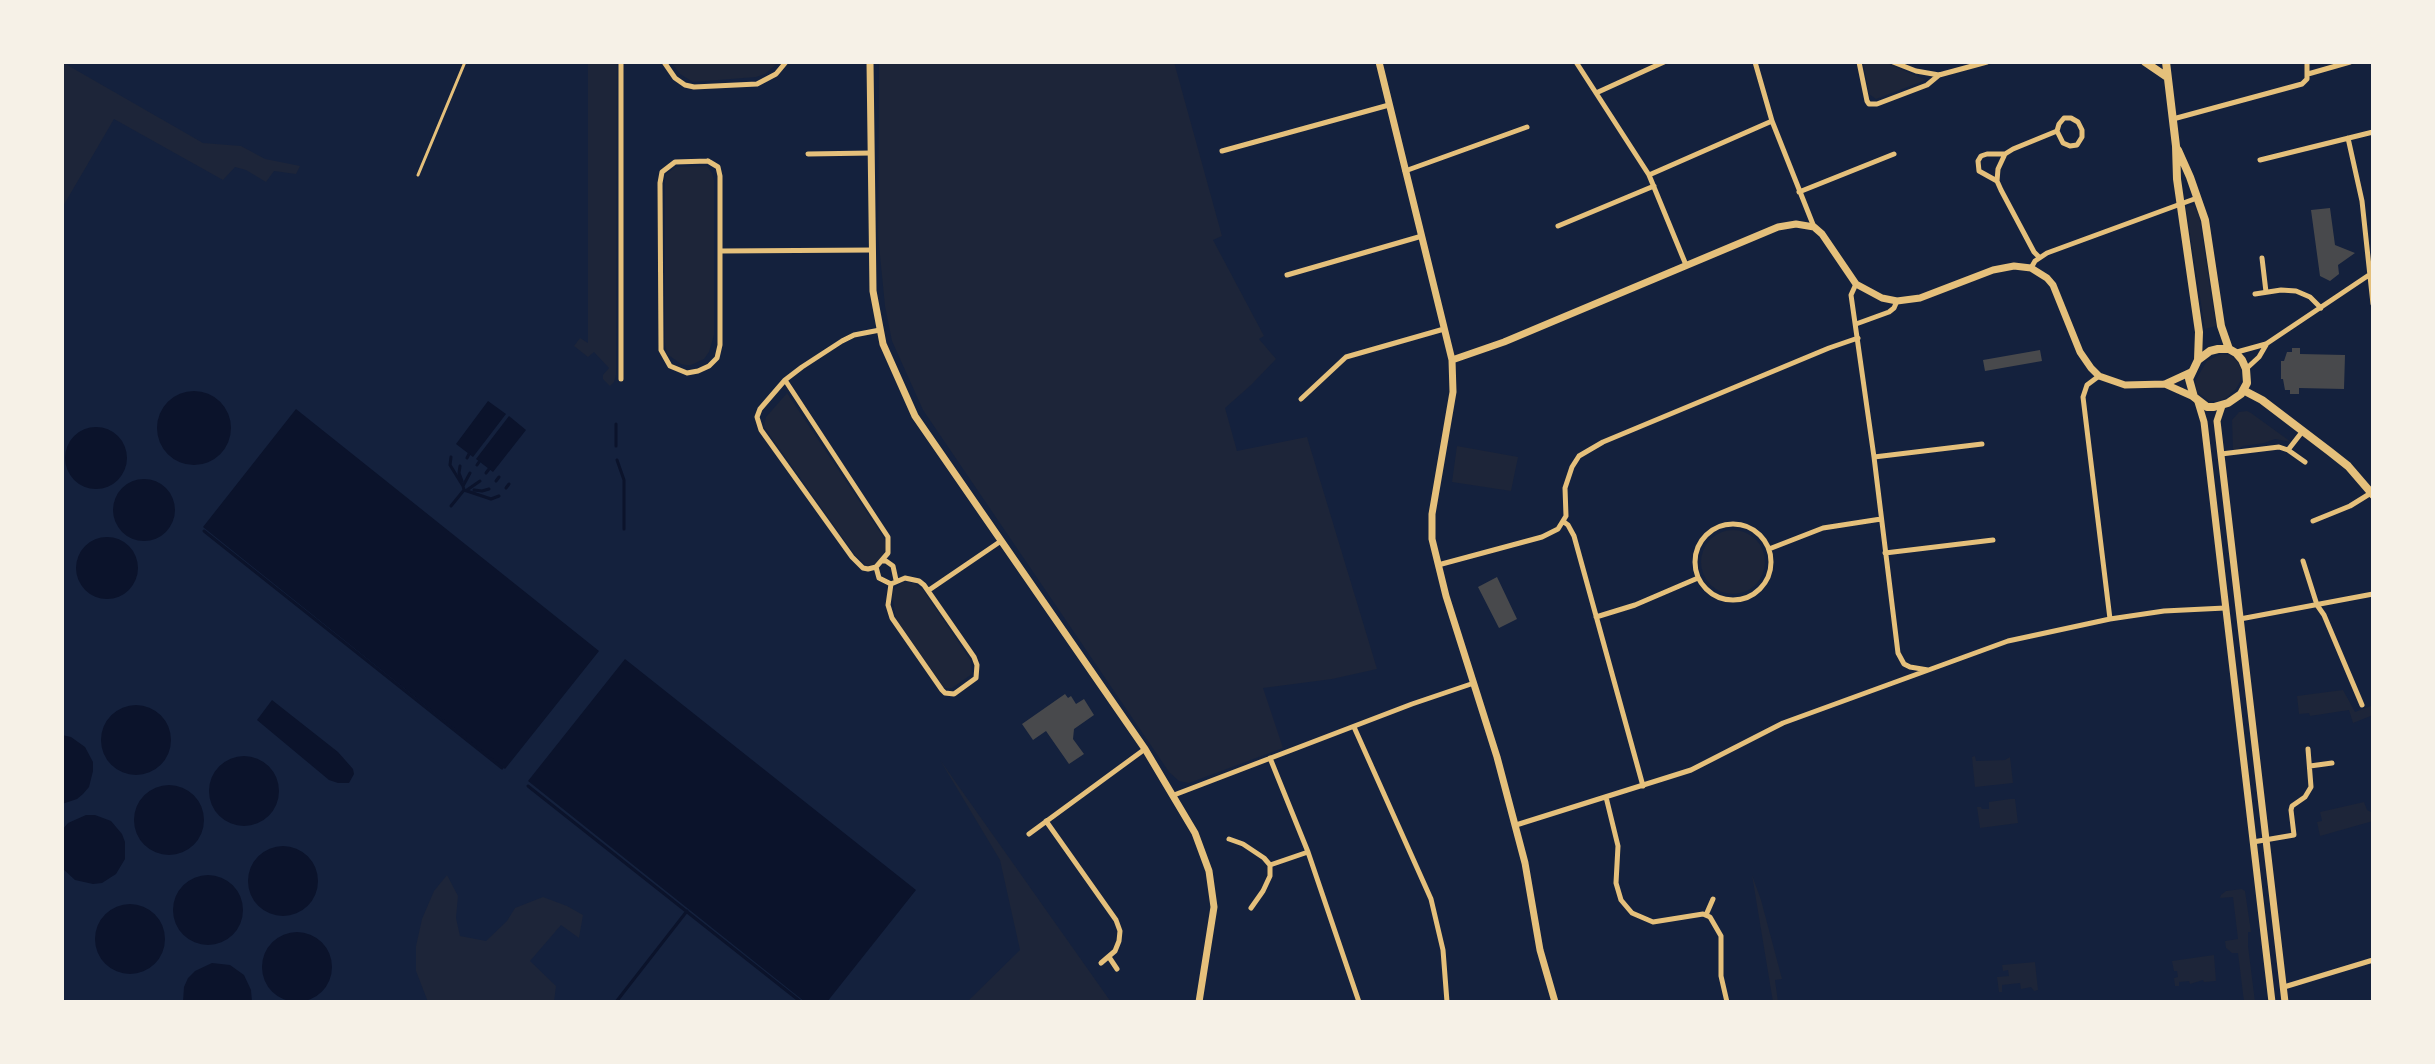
<!DOCTYPE html>
<html>
<head>
<meta charset="utf-8">
<style>
	body { margin:0 }
	#map { position:relative; width:2435px; height:1064px; overflow:hidden; background:#14213d; font-family:"PT Sans",sans-serif }
	canvas { display:block }
	.frame { position:absolute; inset:0; border:64px solid #f6f1e7; pointer-events:none }
</style>
</head>
<body>
<div id="map">
<canvas width="2435" height="1064"></canvas>
<div class="frame"></div>
</div>
<script>
const g = document.querySelector('canvas').getContext('2d');
g.lineJoin = 'round';
function fillPath(path, color) {
  g.fillStyle = color;
  g.fill(path, 'evenodd');
}
function toPath(rows) {
  const path = new Path2D();
  for (const r of rows) {
    if (r.length === 3) {
      path.moveTo(r[0] + r[2], r[1]);
      path.arc(r[0], r[1], r[2], 0, 2 * Math.PI);
      continue;
    }
    path.moveTo(r[0], r[1]);
    for (let i = 2; i < r.length; i += 2) path.lineTo(r[i], r[i + 1]);
  }
  return path;
}
function strokePath(path, color, width, dash) {
  g.strokeStyle = color;
  g.lineWidth = width;
  g.lineCap = dash ? 'butt' : 'round';
  g.setLineDash(dash || []);
  g.stroke(path);
}
fillPath(toPath([
	[62,62,203,143,241,146,265,159,300,166,296,174,274,171,266,182,246,170,235,167,223,180,114,119,62,208],
	[588,62,617,62,616,375,614,382,610,386,603,379,603,375,609,368,594,352,588,357,574,346,580,338,588,343],
	[671,62,779,62,765,74,756,77,693,82,680,74],
	[879,62,1174,62,1222,236,1213,240,1264,336,1259,339,1276,359,1251,385,1225,408,1237,451,1307,437,1377,669,1332,679,1263,688,1283,748,1189,783,1179,781,1169,772,923,410,892,341,885,306,878,235],
	[1863,62,1884,62,1926,80,1876,99,1869,94],
	[707,166,712,173,714,180,714,335,709,352,704,359,691,365,686,365,681,364,667,354,665,343,665,181,666,174,676,167],
	[2190,205,2194,206,2199,215,2216,326,2205,329,2186,208],
	[2221,354,2230,355,2237,361,2241,369,2240,382,2236,389,2226,398,2218,401,2209,401,2197,392,2195,381,2207,361],
	[787,393,884,538,886,548,883,555,875,564,867,566,855,555,764,427,766,417],
	[2247,411,2251,413,2291,442,2275,439,2264,443,2243,446,2236,450,2233,450,2232,420,2239,412],
	[1457,446,1518,457,1511,491,1452,482],
	[1733,562,32],
	[903,582,914,583,923,590,971,661,972,674,952,688,944,688,896,619,892,594,894,589],
	[2343,690,2355,712,2373,705,2373,715,2353,723,2349,710,2310,716,2309,713,2299,714,2297,696],
	[1975,756,1976,761,2005,760,2010,757,2013,783,1975,787,1972,757],
	[940,760,1111,1002,967,1002,1020,950,1000,860],
	[2010,799,2015,799,2018,823,1980,828,1977,807,1981,807,1982,809,1989,809,1989,802],
	[2364,802,2367,810,2373,813,2373,821,2320,836,2317,822,2322,821,2320,812],
	[447,875,458,896,456,918,460,936,486,941,507,921,515,908,543,897,567,906,583,915,579,938,561,925,530,961,556,986,554,1002,428,1002,416,971,416,946,422,919,434,891],
	[1752,875,1761,900,1782,979,1775,980,1778,1002,1773,1002],
	[2242,889,2245,891,2251,932,2248,932,2248,946,2255,1002,2244,1002,2238,953,2232,953,2226,948,2225,941,2238,939,2233,897,2220,898,2221,895,2226,891],
	[2214,955,2216,981,2204,982,2203,980,2190,984,2189,981,2179,982,2179,986,2175,986,2174,978,2178,977,2177,971,2174,971,2172,961],
	[2035,962,2038,990,2034,991,2031,987,2021,989,2020,983,2002,985,2002,992,1999,992,1997,977,2009,976,2008,970,2003,971,2002,965]
]), '#1d2539');
fillPath(toPath([
	[194,428,37],
	[488,401,506,414,473,457,456,444],
	[296,409,599,651,505,769,203,527],
	[509,416,526,430,493,472,476,459],
	[96,458,31],
	[144,510,31],
	[107,568,31],
	[625,659,916,890,827,1002,805,1002,528,781],
	[272,700,338,752,353,769,354,774,349,783,338,783,329,780,257,720],
	[136,740,35],
	[62,735,71,737,85,747,93,762,93,771,89,787,83,794,77,799,62,804],
	[244,791,35],
	[169,820,35],
	[86,815,95,815,111,821,122,834,125,842,125,859,116,874,102,883,93,884,75,880,62,868,62,830,68,823],
	[283,881,35],
	[208,910,35],
	[130,939,35],
	[297,967,35],
	[212,963,230,965,244,975,251,990,252,1002,183,1002,184,987,188,978,195,971]
]), '#0b132b');
strokePath(toPath([
	[616,424,616,446],
	[451,457,450,465,463,486,464,490],
	[467,458,469,454],
	[617,460,624,480,624,529],
	[477,465,479,462],
	[460,466,459,473,462,481],
	[486,473,489,469],
	[496,481,499,477],
	[463,486,470,473],
	[506,488,509,484],
	[464,490,491,499,499,496],
	[467,490,480,481],
	[474,490,482,491,489,489],
	[451,506,464,490],
	[204,531,502,768],
	[528,786,801,1002],
	[616,1002,687,911]
]), '#0b132b', 3);
fillPath(toPath([
	[2330,208,2335,245,2355,253,2338,265,2339,274,2330,281,2320,276,2311,210],
	[2292,348,2300,348,2300,354,2345,355,2344,389,2299,388,2299,394,2290,394,2290,390,2285,390,2283,379,2281,379,2281,361,2284,361,2287,352,2292,352],
	[2040,350,2042,361,1985,371,1983,360],
	[1497,577,1517,619,1499,628,1478,587],
	[1065,694,1068,698,1071,696,1076,704,1084,699,1094,715,1074,729,1073,739,1084,754,1069,764,1046,731,1033,740,1022,724]
]), '#48494c');
strokePath(toPath([
	[418,175,465,62]
]), '#e5c07b', 3);
strokePath(toPath([
	[664,62,675,78,685,85,694,87,757,84,776,74,786,62],
	[1576,62,1649,175,1686,265],
	[1755,62,1772,121,1814,227],
	[1859,62,1867,101,1869,104,1877,104,1927,85,1939,75],
	[1893,62,1916,71,1939,75,1987,62],
	[2308,74,2350,62],
	[1596,93,1664,62],
	[2173,119,2302,84,2307,79,2307,62],
	[2348,138,2362,201,2373,304],
	[1222,151,1389,105],
	[808,154,871,153],
	[2260,160,2373,132],
	[708,161,718,167,720,176,720,345,717,358,709,366,698,371,687,373,670,366,661,350,660,183,662,172,675,162,708,161],
	[1405,171,1527,127],
	[1649,175,1772,121],
	[1997,181,1979,171,1978,161,1981,156,1987,154,2005,154],
	[1799,192,1894,154],
	[1558,226,1654,186],
	[721,251,872,250],
	[2039,257,2034,252,2001,190,1997,181,1998,169,2005,154,2013,149,2057,131,2059,124,2064,118,2071,118,2078,122,2082,130,2082,137,2077,145,2070,146,2063,143,2057,131],
	[2262,258,2266,292],
	[2031,268,2035,261,2047,253,2197,198],
	[1287,275,1422,236],
	[1856,284,1851,295,1874,457,1898,653,1904,664,1910,667,1928,670],
	[2255,294,2281,290,2296,291,2310,297,2321,308],
	[1856,324,1889,312,1894,308,1897,301],
	[2237,352,2266,344,2372,273],
	[2246,369,2259,357,2266,345],
	[2099,376,2087,385,2083,397,2110,619],
	[621,379,621,62],
	[785,380,888,537,888,553,876,567,868,569,863,568,852,557,761,430,757,417,760,409,785,380,802,367,842,341,854,335,880,330],
	[1301,399,1346,357,1444,329],
	[2288,450,2302,432],
	[2221,454,2279,447,2288,450,2305,462],
	[1874,457,1982,444],
	[2313,521,2350,506,2371,493],
	[1564,522,1568,525,1574,536,1643,786],
	[1733,562,38],
	[1769,549,1823,528,1881,519],
	[1885,553,1993,540],
	[883,561,886,561,893,566,896,580],
	[2303,561,2317,605,2324,615,2362,705],
	[1438,565,1542,537,1558,529,1566,516,1565,488,1572,467,1579,456,1603,442,1829,348,1858,338],
	[876,567,879,578,891,584],
	[905,578,919,581,924,585,974,657,977,665,976,678,954,694,945,693,942,690,892,618,888,605,891,584,905,578],
	[929,590,1001,541],
	[1596,617,1635,605,1698,578],
	[2240,619,2373,594],
	[1354,727,1431,899,1443,950,1447,1002],
	[1270,758,1308,852,1359,1002],
	[2310,766,2332,763],
	[1174,795,1412,704,1474,683],
	[1606,797,1618,846,1616,883,1621,900,1632,913,1653,922,1703,914,1710,917,1721,936,1721,976,1727,1002],
	[1046,821,1116,920,1120,931,1119,941,1115,951,1101,963],
	[1516,825,1691,770,1783,723,2008,641,2110,619,2164,611,2225,608],
	[1029,834,1145,749],
	[1229,839,1243,844,1264,858,1270,865,1270,876,1263,891,1251,908],
	[2253,842,2294,835,2291,810,2292,806,2305,797,2311,787,2308,749],
	[1270,865,1308,852],
	[1706,915,1713,899],
	[1109,957,1117,969],
	[2284,987,2373,960]
]), '#e5c07b', 5);
strokePath(toPath([
	[870,62,873,291,883,344,915,416,1145,749,1195,833,1209,871,1214,907,1199,1002],
	[1379,62,1452,360,1453,392,1432,514,1432,539,1446,596,1497,757,1525,863,1540,950,1555,1002],
	[1452,360,1504,342,1778,227,1796,224,1814,227,1822,234,1856,284,1882,298,1897,301,1920,298,1993,270,2014,266,2031,268,2047,278,2053,285,2080,352,2091,368,2099,376,2125,385,2165,384,2191,372],
	[2165,384,2194,397],
	[2198,402,2204,422,2272,1002],
	[2222,406,2217,421,2285,1002]
]), '#e5c07b', 7);
strokePath(toPath([
	[2145,62,2167,77],
	[2166,62,2176,146,2177,179,2199,332,2198,360],
	[2178,150,2190,177,2205,220,2221,326,2229,349],
	[2218,349,2229,349,2236,353,2242,360,2246,369,2247,383,2241,394,2228,403,2214,407,2207,407,2194,397,2189,379,2198,360,2210,351,2218,349],
	[2243,390,2262,400,2329,451,2348,466,2373,495]
]), '#e5c07b', 8);
</script>
</body>
</html>
